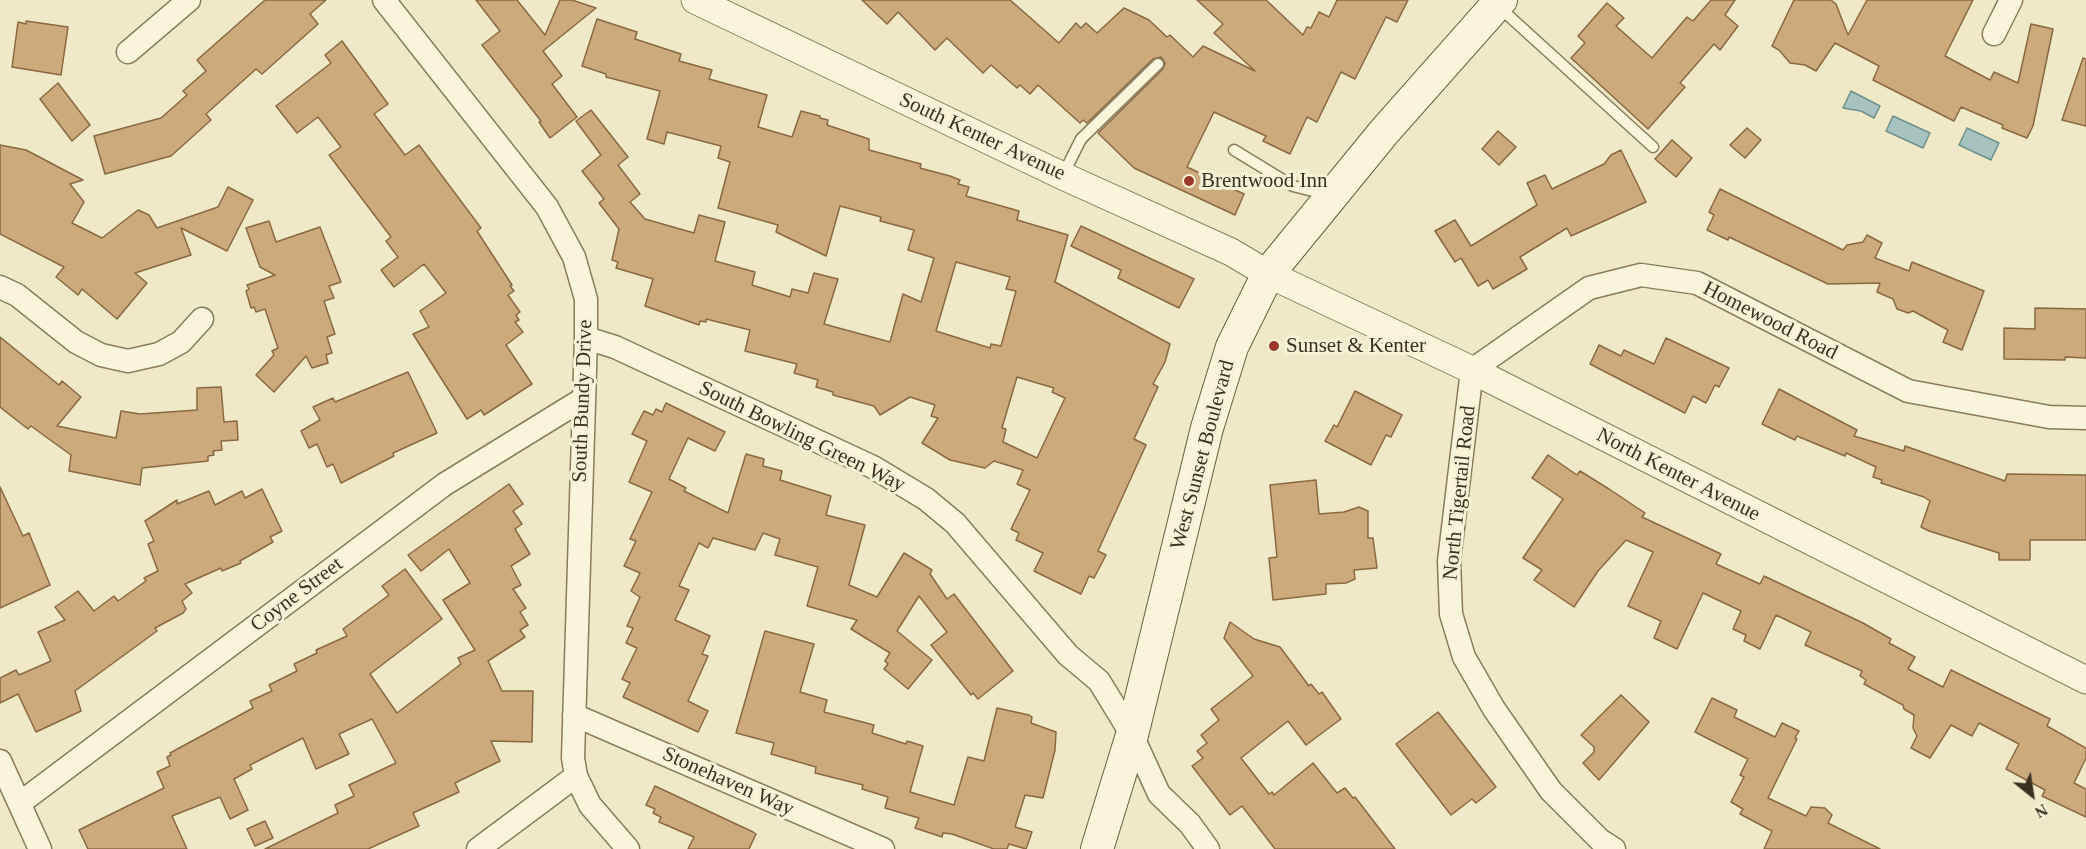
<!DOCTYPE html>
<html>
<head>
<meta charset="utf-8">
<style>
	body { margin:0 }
	#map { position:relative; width:2086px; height:849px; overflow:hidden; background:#efe9c7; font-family:Georgia,serif }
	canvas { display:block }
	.north { position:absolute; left:2002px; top:765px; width:60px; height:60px; -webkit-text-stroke:4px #f6f2d6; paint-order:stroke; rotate:150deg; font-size:16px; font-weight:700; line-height:24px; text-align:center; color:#3b3120 }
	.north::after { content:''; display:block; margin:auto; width:21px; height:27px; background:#3b3120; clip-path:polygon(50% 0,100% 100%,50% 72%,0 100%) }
</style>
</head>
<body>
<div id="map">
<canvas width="2086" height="849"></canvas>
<div class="north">N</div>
</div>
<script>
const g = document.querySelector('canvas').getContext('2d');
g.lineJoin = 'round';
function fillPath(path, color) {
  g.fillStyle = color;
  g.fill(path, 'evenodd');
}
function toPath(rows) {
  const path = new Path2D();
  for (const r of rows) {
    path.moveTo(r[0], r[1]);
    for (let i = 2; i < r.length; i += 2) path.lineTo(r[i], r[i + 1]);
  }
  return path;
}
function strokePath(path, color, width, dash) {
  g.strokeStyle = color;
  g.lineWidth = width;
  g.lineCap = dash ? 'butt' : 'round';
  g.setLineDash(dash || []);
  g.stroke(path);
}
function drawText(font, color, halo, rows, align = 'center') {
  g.font = font + ' Georgia,serif';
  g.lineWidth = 6;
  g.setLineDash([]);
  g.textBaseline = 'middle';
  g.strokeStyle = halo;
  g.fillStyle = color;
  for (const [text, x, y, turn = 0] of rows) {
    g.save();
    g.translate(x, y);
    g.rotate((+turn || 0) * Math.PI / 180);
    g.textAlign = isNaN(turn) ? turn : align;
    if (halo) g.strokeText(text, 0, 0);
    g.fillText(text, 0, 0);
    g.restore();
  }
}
const water = toPath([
	[1851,91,1880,106,1874,118,1861,111,1843,108,1851,91],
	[1893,116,1930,133,1923,148,1886,131,1893,116],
	[1967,128,1999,143,1991,160,1959,145,1967,128]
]);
fillPath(water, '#a8c3bf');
strokePath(water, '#6e918e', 1.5);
const building = toPath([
	[265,0,326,0,310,14,318,24,262,74,256,69,206,114,211,120,171,156,105,174,94,136,161,118,187,95,183,91,206,71,197,60,265,0],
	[476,0,517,0,545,35,560,0,572,0,596,8,543,51,562,76,552,84,577,117,550,138,539,122,541,121,482,45,500,31,476,0],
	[862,0,1010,0,1059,43,1076,23,1081,28,1086,23,1097,33,1124,8,1149,20,1167,37,1170,35,1193,57,1203,46,1255,71,1214,33,1223,24,1197,0,1266,0,1303,35,1307,27,1311,28,1319,12,1329,17,1337,0,1408,0,1397,22,1386,17,1355,79,1341,72,1317,122,1307,117,1290,154,1263,141,1266,136,1214,112,1187,167,1244,194,1235,215,1134,168,1098,133,1163,69,1165,63,1161,57,1153,59,1087,123,1083,120,1080,123,1038,85,1030,94,1020,85,1017,88,991,65,983,73,947,38,935,50,898,12,887,24,862,0],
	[1711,0,1735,0,1725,15,1738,26,1720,50,1714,44,1680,83,1685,87,1648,129,1571,58,1585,43,1578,36,1607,3,1624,18,1616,26,1652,58,1687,17,1693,21,1711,0],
	[1794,0,1831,0,1836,4,1848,35,1867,0,1973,0,1945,56,1990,80,1994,72,2018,83,2031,24,2053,29,2033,126,2027,138,2002,128,2003,125,1961,107,1954,121,1873,80,1879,66,1835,43,1816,71,1805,65,1790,63,1779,50,1772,46,1794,0],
	[597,19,637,32,635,39,681,54,679,61,712,70,709,79,767,95,758,127,792,137,801,111,820,116,820,118,828,120,827,125,869,139,869,150,921,164,920,168,950,176,960,180,958,184,969,187,966,196,1019,211,1017,220,1068,235,1055,282,1170,344,1165,362,1153,384,1158,387,1134,439,1146,445,1098,551,1106,555,1094,578,1089,576,1081,594,1034,571,1043,553,1016,540,1019,533,1011,529,1030,490,1017,484,1023,470,994,461,985,468,950,460,922,443,938,418,931,416,935,405,910,397,880,415,874,406,833,395,833,392,816,387,818,380,794,373,797,364,745,351,750,330,706,319,706,322,700,321,699,325,645,306,653,279,616,268,618,262,612,260,619,229,599,203,604,199,582,171,601,155,576,121,591,110,628,157,618,165,640,194,630,202,645,219,694,233,699,215,725,222,715,261,755,272,752,285,790,297,792,289,808,293,814,273,838,279,824,324,890,342,903,294,921,302,934,258,908,250,914,230,880,221,881,217,840,206,826,256,776,232,778,225,718,208,730,162,718,158,721,146,667,132,664,144,647,139,660,91,606,77,606,74,582,66,597,19],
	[956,262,1010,277,1006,289,1016,291,1001,346,991,344,990,348,936,331,956,262],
	[1017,377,1054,388,1052,392,1065,398,1037,458,1003,442,1006,429,1002,428,1017,377],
	[26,21,68,27,61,75,12,67,18,22,26,24,26,21],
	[342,41,388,104,374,114,405,155,419,145,481,228,477,231,512,285,510,286,514,291,508,295,520,312,516,315,519,320,515,322,523,332,506,345,532,384,484,415,481,410,467,419,413,334,429,327,420,311,446,293,424,264,394,287,381,270,398,257,386,241,391,237,329,155,341,147,318,117,297,133,276,106,331,63,325,55,342,41],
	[2083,58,2086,59,2086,126,2062,120,2083,58],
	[58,83,90,125,72,141,40,99,58,83],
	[1747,128,1761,140,1745,158,1730,145,1747,128],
	[1498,131,1516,147,1499,165,1482,149,1498,131],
	[1672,140,1692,158,1676,177,1655,159,1672,140],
	[0,145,26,150,83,180,70,184,84,202,72,223,102,238,138,210,149,215,157,228,218,207,228,187,253,200,227,251,181,228,191,255,135,273,147,283,117,319,82,289,78,295,56,277,64,267,0,234,0,145],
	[1621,150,1646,202,1571,236,1567,228,1520,257,1527,269,1493,289,1488,280,1478,286,1461,258,1455,262,1435,231,1455,220,1471,246,1537,205,1527,183,1545,175,1552,189,1604,164,1611,155,1621,150],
	[1720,189,1843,250,1847,245,1863,242,1867,235,1882,243,1875,258,1909,271,1912,262,1984,291,1962,350,1943,342,1948,330,1913,311,1908,313,1897,309,1893,299,1877,292,1880,283,1828,284,1729,237,1728,240,1707,230,1714,215,1709,212,1720,189],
	[269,221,276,242,320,227,341,282,329,286,334,298,324,301,335,334,327,337,332,353,326,355,328,363,312,368,306,356,274,392,256,375,274,355,272,351,278,348,265,309,256,312,254,307,251,308,246,291,249,289,247,285,275,275,260,267,246,228,269,221],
	[1081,226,1194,279,1179,308,1118,278,1121,270,1071,246,1081,226],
	[2035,308,2086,309,2086,358,2065,357,2065,360,2004,359,2004,328,2035,329,2035,308],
	[0,337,59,385,62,381,81,397,57,426,116,438,121,411,140,414,197,410,197,388,221,387,224,422,237,421,238,440,221,441,222,450,213,451,214,455,208,456,208,461,142,468,140,485,69,471,71,455,31,426,28,429,0,407,0,337],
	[1666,338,1729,368,1719,387,1715,385,1706,403,1693,396,1685,413,1590,364,1599,345,1621,356,1624,350,1654,364,1666,338],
	[408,372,437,433,393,453,394,456,341,483,333,464,327,467,317,444,309,448,301,431,320,420,313,407,333,398,335,402,408,372],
	[1779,389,1857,430,1854,436,1904,451,1905,446,2005,481,2007,474,2086,475,2086,540,2030,540,2030,560,1999,560,1999,553,1929,531,1921,527,1930,501,1924,497,1881,483,1882,480,1873,477,1876,467,1846,453,1845,456,1797,436,1795,440,1762,424,1779,389],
	[1355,391,1402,415,1391,437,1386,435,1371,465,1325,441,1334,425,1337,427,1355,391],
	[666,403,725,432,715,451,688,438,669,479,686,488,684,491,728,513,746,454,764,459,763,466,782,471,780,480,831,496,826,515,865,525,849,585,877,597,904,553,932,570,930,574,947,599,954,594,1013,671,978,699,973,693,971,695,931,645,947,632,919,596,897,631,932,660,908,689,884,669,888,664,885,661,890,653,851,629,857,620,807,606,818,567,775,555,780,539,763,533,755,550,713,538,708,548,699,543,679,586,689,590,675,620,710,636,702,654,708,656,688,701,708,711,698,732,623,697,630,683,622,679,637,648,626,643,633,628,627,626,640,597,631,591,640,573,624,566,636,541,630,539,652,492,629,482,647,441,632,434,644,411,653,415,656,409,662,412,666,403],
	[1548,455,1577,475,1580,471,1609,489,1645,513,1642,517,1721,554,1716,564,1760,584,1764,576,1863,623,1891,639,1889,643,1915,657,1908,669,1943,687,1951,670,2050,719,2047,726,2086,748,2086,758,2074,783,2086,789,2086,817,2042,796,2045,790,2006,769,2019,744,1979,723,1972,736,1951,725,1930,758,1911,748,1917,736,1913,728,1914,715,1904,709,1903,705,1864,684,1866,680,1860,676,1862,671,1805,645,1811,632,1776,615,1760,649,1744,641,1746,635,1733,629,1741,611,1703,593,1677,649,1654,638,1661,621,1628,606,1653,552,1626,540,1598,571,1574,607,1534,580,1542,570,1523,558,1563,499,1532,478,1548,455],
	[1316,480,1319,514,1344,512,1359,507,1368,511,1368,538,1373,538,1377,568,1354,570,1355,579,1346,583,1326,584,1326,594,1273,600,1269,558,1277,557,1270,485,1316,480],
	[509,484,523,504,513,511,522,524,515,529,530,554,511,566,521,585,513,589,526,608,520,612,528,625,520,630,525,637,488,661,502,691,533,691,532,742,491,741,500,761,455,783,459,792,413,813,419,826,368,849,265,849,338,813,335,805,354,796,349,785,396,763,372,719,339,734,349,754,316,769,303,738,250,765,252,769,234,779,248,810,230,819,220,797,172,816,187,849,88,849,79,830,164,788,157,772,170,766,167,757,171,755,170,753,253,708,250,701,272,691,269,685,297,671,294,664,317,653,316,650,347,636,343,629,389,595,382,586,405,569,442,619,370,674,397,713,461,664,458,658,475,650,443,600,470,583,449,549,421,571,408,555,509,484],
	[0,487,23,536,29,533,50,585,0,608,0,487],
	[262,489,282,531,270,537,273,542,240,561,241,563,222,571,221,568,185,584,192,593,182,601,186,609,183,613,155,628,157,631,75,691,81,711,36,732,18,694,0,703,0,678,16,670,19,675,51,661,38,632,65,620,55,607,78,591,94,611,114,596,118,601,146,581,144,578,158,571,148,544,154,541,145,521,177,500,177,504,209,491,215,505,242,491,245,498,262,489],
	[1230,622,1254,639,1280,647,1309,686,1311,684,1319,694,1322,692,1341,719,1306,745,1288,721,1241,758,1269,794,1272,792,1274,795,1313,763,1337,793,1345,788,1353,798,1355,797,1395,849,1275,849,1242,806,1230,815,1192,766,1203,758,1197,751,1207,743,1201,735,1219,720,1211,709,1253,676,1224,638,1230,622],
	[765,631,814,644,800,692,827,700,824,712,874,725,872,733,906,744,907,741,923,746,910,792,954,805,968,757,984,761,997,708,1029,715,1032,717,1031,723,1056,732,1055,750,1043,798,1025,795,1015,827,1032,832,1026,849,1009,844,1007,849,994,849,952,834,943,833,942,837,915,828,919,818,885,808,888,797,862,789,863,785,815,773,816,767,771,754,774,743,736,733,765,631],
	[1621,695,1649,722,1599,780,1583,763,1594,752,1594,747,1581,735,1621,695],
	[1712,698,1737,710,1734,717,1775,737,1782,723,1799,731,1795,738,1797,739,1768,798,1806,816,1811,807,1825,808,1832,815,1828,823,1880,849,1764,849,1772,831,1740,814,1743,809,1731,802,1744,777,1740,775,1748,759,1695,732,1712,698],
	[1438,712,1496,787,1476,803,1472,799,1451,815,1396,744,1438,712],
	[655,786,753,832,756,834,749,849,688,849,694,837,659,822,661,817,653,813,655,809,646,805,655,786],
	[265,821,273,838,255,846,247,829,265,821]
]);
fillPath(building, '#cdaa7c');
strokePath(building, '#8a6941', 1.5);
const service = toPath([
	[1499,7,1653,147],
	[1234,150,1293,186,1329,195],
	[1063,175,1081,139,1158,64]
]);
const minor = toPath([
	[384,0,547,207,574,257,586,299,586,338,573,758,576,776,590,805,628,849],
	[1994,34,2011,0],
	[128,52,189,0],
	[0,287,17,295,76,342,101,355,128,361,159,354,181,342,202,319],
	[586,338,615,347,873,467,926,499,955,523,1068,655,1099,681,1132,735,1159,794,1190,824,1208,849],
	[574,715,883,849],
	[0,761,40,849],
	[20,803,445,484,583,399],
	[478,849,576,776],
	[1614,849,1600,840,1551,791,1494,709,1464,657,1451,614,1449,561,1472,370,1589,288,1641,275,1697,283,1908,391,2049,417,2086,418]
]);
const tertiary = toPath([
	[695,0,1063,176,1231,252,1268,274,1472,370,2086,680]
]);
const secondary = toPath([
	[1097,849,1132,735,1207,428,1232,347,1268,274,1384,132,1501,0]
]);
strokePath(service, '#8b7c5c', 13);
strokePath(minor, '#8b7c5c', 25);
strokePath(tertiary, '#8b7c5c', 29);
strokePath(secondary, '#6d5d3f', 34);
strokePath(service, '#f9f5da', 10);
strokePath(minor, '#f9f5da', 22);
strokePath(tertiary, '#f9f5da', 27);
strokePath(secondary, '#f9f5da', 32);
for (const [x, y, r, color] of [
	[1189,181,6,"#9b3a2b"],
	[1274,346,6,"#9b3a2b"]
]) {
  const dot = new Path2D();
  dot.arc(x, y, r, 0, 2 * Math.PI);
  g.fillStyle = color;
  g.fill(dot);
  strokePath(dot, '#f6f2d6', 2);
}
drawText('21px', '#3b3120', '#f6f2d6', [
	["South Kenter Avenue",982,137,25],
	["Homewood Road",1770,321,27],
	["South Bundy Drive",583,401,-88],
	["South Bowling Green Way",802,437,26],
	["West Sunset Boulevard",1203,455,-75],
	["North Kenter Avenue",1678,475,27],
	["North Tigertail Road",1460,493,-84],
	["Coyne Street",297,595,-37],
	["Stonehaven Way",728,782,24]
]);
drawText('21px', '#3b3120', '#f6f2d6', [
	["Brentwood Inn",1201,181],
	["Sunset & Kenter",1286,346]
], 'left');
</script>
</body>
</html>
